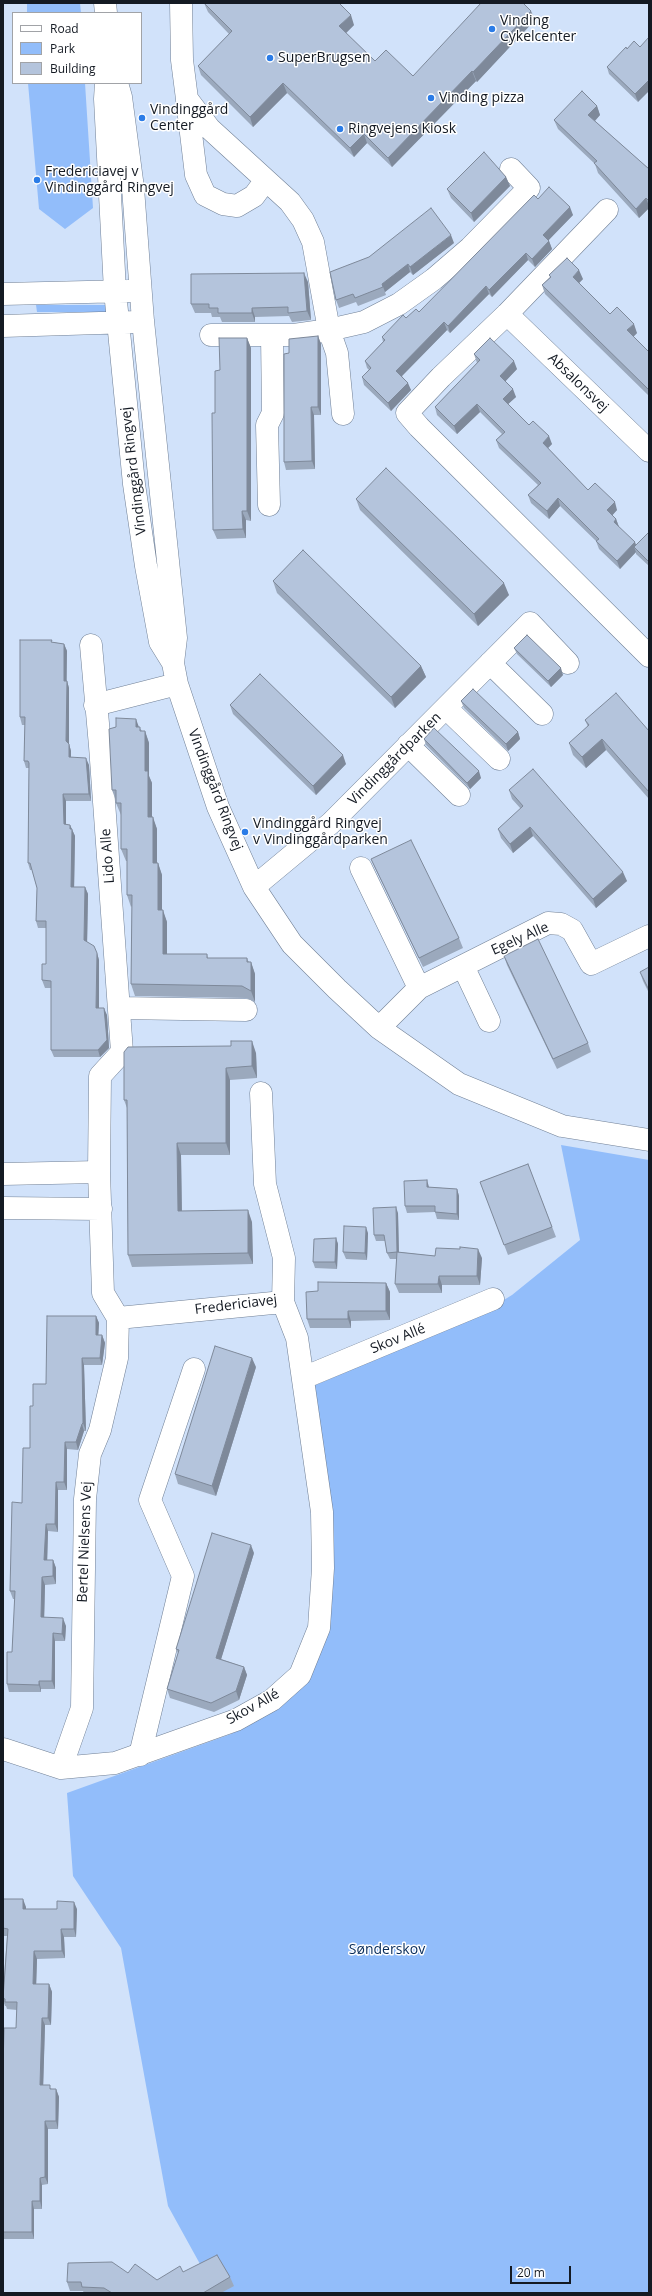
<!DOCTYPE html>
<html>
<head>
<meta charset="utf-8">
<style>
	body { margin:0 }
	#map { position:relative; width:652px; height:2296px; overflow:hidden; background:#d1e2fa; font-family:"Open Sans",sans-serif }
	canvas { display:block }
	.frame { position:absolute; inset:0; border:4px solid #141a23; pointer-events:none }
	.legend { position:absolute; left:12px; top:12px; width:130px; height:72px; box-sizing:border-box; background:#fff; border:1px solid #a1a3a7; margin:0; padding:5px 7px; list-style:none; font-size:12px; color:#141a23 }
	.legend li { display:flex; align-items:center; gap:8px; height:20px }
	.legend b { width:20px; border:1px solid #a1a3a7 }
	.scale { position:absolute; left:510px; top:2266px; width:61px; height:18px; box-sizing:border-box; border:2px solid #141a23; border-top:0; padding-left:5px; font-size:12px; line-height:14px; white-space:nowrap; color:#141a23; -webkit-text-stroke:3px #fff; paint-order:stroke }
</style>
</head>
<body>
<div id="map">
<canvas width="652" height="2296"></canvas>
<div class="frame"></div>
<ul class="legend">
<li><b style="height:5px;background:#fff"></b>Road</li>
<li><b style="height:11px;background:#92bdfa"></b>Park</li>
<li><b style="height:11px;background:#b4c4dc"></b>Building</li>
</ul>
<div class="scale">20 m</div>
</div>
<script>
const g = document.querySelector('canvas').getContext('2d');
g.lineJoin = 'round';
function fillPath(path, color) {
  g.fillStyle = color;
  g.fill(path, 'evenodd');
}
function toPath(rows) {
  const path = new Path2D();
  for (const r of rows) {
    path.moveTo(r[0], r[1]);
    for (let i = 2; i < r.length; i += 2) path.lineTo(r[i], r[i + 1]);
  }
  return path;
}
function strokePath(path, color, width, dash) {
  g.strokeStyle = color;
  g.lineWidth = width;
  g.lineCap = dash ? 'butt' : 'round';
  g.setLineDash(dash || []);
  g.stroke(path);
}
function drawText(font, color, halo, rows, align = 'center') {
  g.font = font + ' "Open Sans",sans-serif';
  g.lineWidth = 3;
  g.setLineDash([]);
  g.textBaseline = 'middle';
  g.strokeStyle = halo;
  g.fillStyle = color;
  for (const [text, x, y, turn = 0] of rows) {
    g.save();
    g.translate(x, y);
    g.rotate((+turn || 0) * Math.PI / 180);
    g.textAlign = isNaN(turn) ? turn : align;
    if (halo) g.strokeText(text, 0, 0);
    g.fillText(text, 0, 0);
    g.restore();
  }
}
fillPath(toPath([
	[27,3,80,3,81,13,27,13],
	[28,83,85,83,93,208,65,229,39,209],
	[36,305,107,305,107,312,37,312],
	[561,1145,649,1160,649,2293,216,2293,168,2206,121,1948,73,1876,67,1793,231,1734,269,1713,327,1616,311,1387,481,1314,512,1295,580,1240]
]), '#92bdfa');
const minor = toPath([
	[105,3,106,13],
	[181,3,182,60,187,99,209,128,290,202,303,220,313,242,329,330,337,353,343,414],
	[106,83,105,99,115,291,134,484,146,566,160,642,173,663],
	[117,83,121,97,133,188,143,321,176,638,173,663,177,684,218,807,254,887,292,944,337,989,379,1028,459,1084,562,1126,649,1140],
	[187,100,196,175,205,195,223,204,237,206,254,196,265,181],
	[607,210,507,314,441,377,407,413,419,427,649,656],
	[3,294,129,291],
	[507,314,649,451],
	[3,326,132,322],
	[211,335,294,335,329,330,364,322,399,304,434,279,470,248,529,188,511,169],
	[269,505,267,425,273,413,272,335],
	[91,645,100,746,122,1052,100,1076,99,1172,103,1293,118,1318],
	[490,663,542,714],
	[95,705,177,684],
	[446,708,499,759],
	[408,745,459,795],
	[361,868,419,988],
	[254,887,331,823,530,623,568,663],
	[463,966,489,1021],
	[119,1008,246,1010],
	[379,1028,419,988,548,923,561,924,572,930,591,964,649,936],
	[3,1174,99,1172],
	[3,1208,101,1209],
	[118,1318,283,1302,284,1258,265,1184,261,1093],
	[303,1378,493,1299],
	[3,1749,61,1768,115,1763,236,1720,272,1700,300,1675,319,1628,323,1568,322,1512,297,1338,283,1302],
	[140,1755,183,1576,150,1500,194,1369],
	[61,1768,82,1708,85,1499,90,1454,100,1430,117,1358,118,1318]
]);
strokePath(minor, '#718096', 23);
strokePath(minor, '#fff', 22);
fillPath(toPath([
	[204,3,354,25,346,33,375,61,413,76,535,20,477,82,476,81,392,167,367,143,354,157,287,93,253,127,201,75,198,66,229,34,208,12],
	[626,47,638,102,609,74,607,67],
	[597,106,600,115,595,121,649,169,649,208,639,218,598,173,595,164,558,129,554,120],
	[506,177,510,186,474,222,451,198,447,189],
	[538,199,573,215,548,240,549,241,552,249,535,267,528,260,492,297,489,294,450,333,447,330,402,376,411,390,391,411,364,385,362,377,369,370,367,368,365,361,383,342,382,337,406,318,419,312],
	[454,243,413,275,410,272,385,292,386,295,358,306,356,302,339,308,336,300,330,272],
	[549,275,583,279,579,283,610,314,637,333,633,337,649,352,649,396,545,294,542,285,550,277],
	[308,282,311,320,292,322,289,316,255,317,255,322,222,322,220,317,212,317,211,313,195,313,191,304],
	[318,336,321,344,321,415,314,415,315,469,286,470,284,462,289,353],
	[247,338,251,348,251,521,246,520,246,538,217,539,213,530,215,413,220,370],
	[474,354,517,369,505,381,516,397,508,404,529,425,552,444,548,448,588,490,617,510,612,515,616,519,619,527,636,546,649,532,649,566,636,554,636,552,620,569,599,549,596,541,560,506,549,519,531,503,528,495,538,485,499,448,496,440,502,434,480,412,457,434,437,415,435,407,477,363],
	[356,499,509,595,478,626,360,510],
	[273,581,421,666,426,677,395,708,277,593],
	[52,642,64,644,67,651,67,681,69,688,69,744,71,751,71,757,89,765,91,801,66,801,66,825,70,825,75,836,74,887,85,887,88,894,87,942,97,953,99,960,99,1008,107,1015,109,1048,100,1057,54,1057,51,1050,51,988,45,988,42,980,46,964,46,928,38,928,36,921,37,888,32,870,30,870,28,863,29,768,26,768,24,761,25,725,22,725,20,717],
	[514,648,563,675,551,687,517,654],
	[461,701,518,732,520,739,508,751,464,708],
	[230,705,346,764,316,795,233,714],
	[585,720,649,731,649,799,606,750,586,768,573,755,569,743,588,727],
	[139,727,142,731,145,731,149,743,149,776,152,783,152,817,157,829,157,863,158,863,162,875,162,910,167,922,167,954,207,954,208,958,251,962,255,974,255,1002,246,998,135,996,131,984,132,906,131,907,127,895,127,861,126,861,121,849,121,815,116,803,116,801,112,790],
	[424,739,481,778,470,789,426,745],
	[509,790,627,881,596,908,533,836,513,853,501,838,498,829,521,809,512,799],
	[371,859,459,938,463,948,423,967,375,868],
	[504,956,588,1043,591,1052,557,1069,507,965],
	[649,967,649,993,643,981,640,972],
	[256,1053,257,1078,230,1080,230,1155,181,1155,182,1211,252,1222,253,1264,132,1267,128,1255,127,1108,124,1100],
	[528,1164,556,1237,508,1255,480,1182],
	[429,1187,457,1189,459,1196,459,1220,437,1219,435,1212,407,1213,405,1206],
	[398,1213,399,1252,435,1256,482,1258,480,1285,442,1285,442,1293,399,1293,395,1284,397,1259,390,1259,387,1253,385,1241,376,1241,374,1235],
	[368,1233,367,1260,346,1259,343,1252],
	[336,1238,338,1244,337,1269,315,1268,313,1262],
	[386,1283,390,1292,390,1320,351,1321,351,1328,310,1328,307,1319],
	[96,1316,99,1323,98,1335,102,1335,105,1343,102,1365,84,1365,86,1431,84,1431,78,1450,67,1449,67,1490,58,1490,58,1532,48,1531,47,1560,53,1560,56,1568,56,1584,45,1585,44,1617,66,1626,65,1641,55,1641,55,1689,41,1689,41,1692,9,1692,7,1684,12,1652,15,1599,13,1599,10,1591,30,1448,33,1406,46,1384],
	[256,1367,216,1496,178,1484,175,1474],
	[254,1553,221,1659,244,1667,247,1675,239,1700,214,1712,170,1698,167,1689,178,1653,176,1649],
	[3,1899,26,1907,26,1909,77,1909,76,1937,64,1937,65,1958,37,1959,36,1984,49,1984,52,1992,51,2025,45,2025,43,2085,52,2089,56,2089,59,2097,58,2129,48,2129,48,2184,42,2185,42,2209,34,2209,34,2239,3,2239,3,2069,16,2028,17,2010,7,2009,6,2006,5,2006,3,2000,3,1992,7,1936,3,1936],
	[183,2272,230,2277,234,2286,221,2293,84,2293,83,2291,70,2291,67,2282,128,2273,157,2280]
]), '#9ba9bd');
fillPath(toPath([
	[531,11,535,20,477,82,473,72],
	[351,15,354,25,343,36,339,26],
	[472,71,476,81,392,167,388,158],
	[649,80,649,91,638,102,635,94],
	[283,83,287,93,253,127,250,117],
	[597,106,600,115,592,124,588,115],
	[364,134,367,143,354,157,350,148],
	[506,177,510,186,474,222,471,213],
	[646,198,649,206,649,208,639,218,636,209],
	[570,207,573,215,546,243,543,235],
	[451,235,454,243,413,275,410,267],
	[549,241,552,249,535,267,532,259],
	[526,253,528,260,492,297,489,290],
	[408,264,410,272,385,292,382,284],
	[579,270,583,279,576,286,573,277],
	[304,273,308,282,311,320,307,311],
	[486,286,489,294,450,333,448,326],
	[252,308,255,317,255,322,252,313],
	[444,322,447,330,399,379,396,371],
	[634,324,637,333,630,340,627,330],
	[318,336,321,344,321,415,318,407],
	[247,338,251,348,251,521,247,511],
	[514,361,517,369,503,384,500,376],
	[408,383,411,390,391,411,388,403],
	[513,389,516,397,506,406,503,399],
	[477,404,480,412,457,434,454,426],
	[311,407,314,415,315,469,312,461],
	[549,436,552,444,546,450,543,443],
	[558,498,560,506,549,519,547,511],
	[615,502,617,510,610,518,607,510],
	[242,511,246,520,246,538,243,529],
	[616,519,619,527,614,522],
	[635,542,638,550,634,547,636,552,620,569,617,561],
	[504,583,509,595,478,626,474,614],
	[64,644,67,651,66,688,64,681],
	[421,666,426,677,395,708,391,697],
	[561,668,563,675,551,687,548,681],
	[67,681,69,688,69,744,71,751,71,764,69,757,66,741],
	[136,719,140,730,136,727],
	[145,731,149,743,149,776,152,783,152,829,148,817,145,771],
	[518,732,520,739,508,751,506,744],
	[602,739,606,750,586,768,582,757],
	[343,755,346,764,316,795,313,786],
	[86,758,89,765,91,801,89,794],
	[479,771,481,778,470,789,467,783],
	[63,794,66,801,66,832,64,824],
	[153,817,157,829,157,875,153,863],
	[70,825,75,836,74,894,71,887],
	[530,827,533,836,513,853,510,844],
	[158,863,162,875,162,921,158,910],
	[623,872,627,881,596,908,593,899],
	[85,887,88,894,87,948,84,940],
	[163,910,167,922,167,966,163,954],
	[97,953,99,960,99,1015,96,1008],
	[247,958,251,968,251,962,255,974,255,1002,251,991],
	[104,1008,107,1015,109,1048,100,1057,98,1050],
	[252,1041,256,1053,257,1078,252,1066],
	[226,1068,230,1080,230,1155,226,1143],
	[177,1143,181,1155,182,1223,178,1211],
	[427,1180,429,1187,429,1194,427,1187],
	[457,1189,459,1196,459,1220,457,1214],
	[396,1207,398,1213,399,1259,397,1252],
	[248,1210,252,1222,253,1264,248,1253],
	[366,1227,368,1233,367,1260,365,1253],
	[336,1238,338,1244,337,1269,335,1262],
	[478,1249,482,1258,480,1285,477,1276],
	[439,1276,442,1285,442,1293,438,1284],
	[386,1283,390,1292,390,1320,386,1311],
	[348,1311,351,1321,351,1328,348,1319],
	[96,1316,99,1323,98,1343,96,1335],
	[102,1335,105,1343,102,1365,100,1358],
	[82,1358,84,1365,86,1431,83,1423],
	[252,1358,256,1367,216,1496,212,1486],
	[82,1424,84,1431,78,1450,76,1442],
	[65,1442,67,1449,67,1490,64,1482],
	[56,1482,58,1490,58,1532,55,1524],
	[46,1524,48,1531,47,1568,44,1560],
	[251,1545,254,1553,219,1666,216,1658],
	[53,1560,56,1568,56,1584,53,1576],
	[42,1577,45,1585,44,1625,41,1617],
	[63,1618,66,1626,65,1641,62,1634],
	[53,1633,55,1641,55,1689,52,1681],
	[244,1667,247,1675,239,1700,236,1691],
	[39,1681,41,1689,41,1692,39,1685],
	[23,1899,26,1907,26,1917,23,1909],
	[74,1902,77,1909,76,1937,74,1929],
	[61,1929,64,1937,65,1958,62,1951],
	[34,1951,37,1959,36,1991,33,1984],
	[49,1984,52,1992,51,2025,48,2018],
	[42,2018,45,2025,43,2093,40,2085],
	[56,2089,59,2097,58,2129,56,2121],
	[45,2121,48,2129,48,2184,45,2177],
	[40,2178,42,2185,42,2209,40,2201],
	[32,2201,34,2209,34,2239,32,2232]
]), '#7e899a');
const building = toPath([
	[204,3,339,3,351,15,339,26,375,61,386,50,413,76,481,3,523,3,531,11,473,72,472,71,388,158,364,134,350,148,283,83,250,117,198,66,232,31,204,3],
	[649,37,649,80,635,94,607,67,626,47,627,49,634,41,640,47,649,37],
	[582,91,597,106,588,115,649,169,649,201,646,198,636,209,594,163,597,161,554,120,582,91],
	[484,152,506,177,471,213,447,189,484,152],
	[549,187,570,207,543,235,549,241,532,259,526,253,489,290,486,286,448,326,444,322,396,371,408,383,388,403,362,377,371,368,365,361,385,340,382,337,403,315,406,318,416,309,419,312,534,195,538,199,549,187],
	[431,208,451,235,410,267,408,264,382,284,383,287,355,298,353,294,336,300,330,272,369,257,431,208],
	[567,258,579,270,573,277,610,314,617,307,634,324,627,330,649,352,649,390,542,285,551,277,549,275,567,258],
	[304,273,307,311,288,313,288,307,252,308,252,313,218,313,218,308,209,308,209,304,191,304,191,274,304,273],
	[318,336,318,407,311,407,312,461,284,462,284,354,289,353,289,339,318,336],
	[219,338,247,338,247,511,242,511,243,529,213,530,212,413,215,413,215,371,220,370,219,338],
	[490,338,514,361,500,376,513,389,503,399,529,425,533,421,549,436,543,443,588,490,595,483,615,502,607,510,616,519,614,522,635,542,617,561,596,541,599,539,558,498,547,511,528,495,541,483,496,440,505,432,477,404,454,426,435,407,480,360,474,354,490,338],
	[386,468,504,583,474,614,356,499,386,468],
	[649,532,649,562,634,547,649,532],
	[303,550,421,666,391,697,273,581,303,550],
	[527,635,561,668,548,681,514,648,527,635],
	[20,640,52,640,51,642,64,644,64,681,67,681,66,741,69,744,69,757,86,758,89,794,63,794,64,824,70,825,70,829,72,829,71,887,85,887,84,940,94,946,97,953,96,1008,104,1008,107,1040,98,1050,51,1050,51,981,42,980,42,964,46,964,46,921,36,921,37,888,30,863,28,863,29,763,28,761,24,761,25,717,20,717,20,640],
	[260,674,343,755,313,786,230,705,260,674],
	[473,689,518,732,506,744,461,701,473,689],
	[616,693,649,731,649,792,602,739,582,757,569,743,589,725,585,720,616,693],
	[116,718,136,719,136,727,140,727,140,731,145,731,145,771,148,771,148,817,153,817,153,863,158,863,158,910,163,910,163,954,207,954,207,958,247,958,247,962,251,962,251,991,242,986,131,984,132,895,127,895,127,849,121,849,121,803,116,803,116,790,112,790,109,729,116,727,116,718],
	[434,728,479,771,467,783,424,739,434,728],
	[533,769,623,872,593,899,530,827,510,844,498,829,523,806,509,790,533,769],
	[411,840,459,938,419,958,371,859,411,840],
	[538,939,588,1043,553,1059,504,956,538,939],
	[649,967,649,990,640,972,649,967],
	[231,1041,252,1041,252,1066,226,1068,226,1143,177,1143,178,1211,248,1210,248,1253,128,1255,127,1100,124,1100,124,1052,128,1047,231,1046,231,1041],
	[528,1164,552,1227,504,1245,480,1182,528,1164],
	[427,1180,427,1187,457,1189,457,1214,435,1212,435,1206,405,1206,404,1181,427,1180],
	[396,1207,397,1252,387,1253,384,1235,374,1235,373,1208,396,1207],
	[344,1226,366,1227,365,1253,343,1252,344,1226],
	[336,1238,335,1262,313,1262,314,1239,336,1238],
	[460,1247,478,1249,477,1276,439,1276,438,1284,395,1284,397,1252,435,1256,436,1248,460,1249,460,1247],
	[318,1282,386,1283,386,1311,348,1311,348,1319,307,1319,306,1292,318,1291,318,1282],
	[47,1316,96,1316,96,1335,102,1335,100,1358,82,1358,83,1423,82,1424,76,1442,65,1442,64,1482,56,1482,55,1524,46,1524,44,1560,53,1560,53,1576,42,1577,41,1617,63,1618,62,1634,53,1633,52,1681,39,1681,39,1685,7,1684,7,1652,12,1652,15,1591,10,1591,12,1502,22,1503,23,1448,30,1448,30,1406,33,1406,33,1384,46,1384,47,1316],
	[215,1346,252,1358,212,1486,175,1474,215,1346],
	[212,1533,251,1545,216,1658,244,1667,236,1691,211,1703,167,1689,179,1650,176,1649,212,1533],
	[3,1899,23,1899,23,1909,57,1909,57,1901,74,1902,74,1929,61,1929,62,1951,34,1951,33,1984,49,1984,48,2018,42,2018,40,2085,50,2085,50,2089,56,2089,56,2121,45,2121,45,2177,40,2178,40,2201,32,2201,32,2232,3,2232,3,2069,4,2028,16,2028,17,2002,5,2002,5,1999,3,1998,8,1929,3,1928,3,1899],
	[217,2255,230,2277,203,2293,112,2293,104,2288,82,2287,81,2282,67,2282,68,2263,112,2262,128,2273,135,2264,157,2280,180,2266,183,2272,217,2255]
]);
fillPath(building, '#b4c4dc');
strokePath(building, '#7e899a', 1);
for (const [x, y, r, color] of [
	[492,29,4,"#2b7ce7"],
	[270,58,4,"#2b7ce7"],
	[431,98,4,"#2b7ce7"],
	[142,118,4,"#2b7ce7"],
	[340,129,4,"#2b7ce7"],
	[37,180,4,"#2b7ce7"],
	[245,832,4,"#2b7ce7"]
]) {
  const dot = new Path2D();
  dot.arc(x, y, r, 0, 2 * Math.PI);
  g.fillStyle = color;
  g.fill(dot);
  strokePath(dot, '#fff', 1.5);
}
drawText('14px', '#141a23', '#fff', [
	["Vinding",500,21],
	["Cykelcenter",500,37],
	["SuperBrugsen",278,58],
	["Vinding pizza",439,98],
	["Vindinggård",150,110],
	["Center",150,126],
	["Ringvejens Kiosk",348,129],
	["Fredericiavej v",45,172],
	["Vindinggård Ringvej",45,188],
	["Vindinggård Ringvej",253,824],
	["v Vindinggårdparken",253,840]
], 'left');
drawText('14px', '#141a23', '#fff', [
	["Absalonsvej",578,383,44],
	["Vindinggård Ringvej",134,471,-97],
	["Vindinggårdparken",395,759,-45],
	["Vindinggård Ringvej",215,790,69],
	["Lido Alle",108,856,-94],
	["Egely Alle",520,939,-24],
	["Fredericiavej",236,1305,-7],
	["Skov Allé",398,1339,-22],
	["Bertel Nielsens Vej",85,1542,-88],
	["Skov Allé",253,1707,-29]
]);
drawText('14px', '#072b59', '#fff', [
	["Sønderskov",387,1950]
]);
</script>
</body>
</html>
